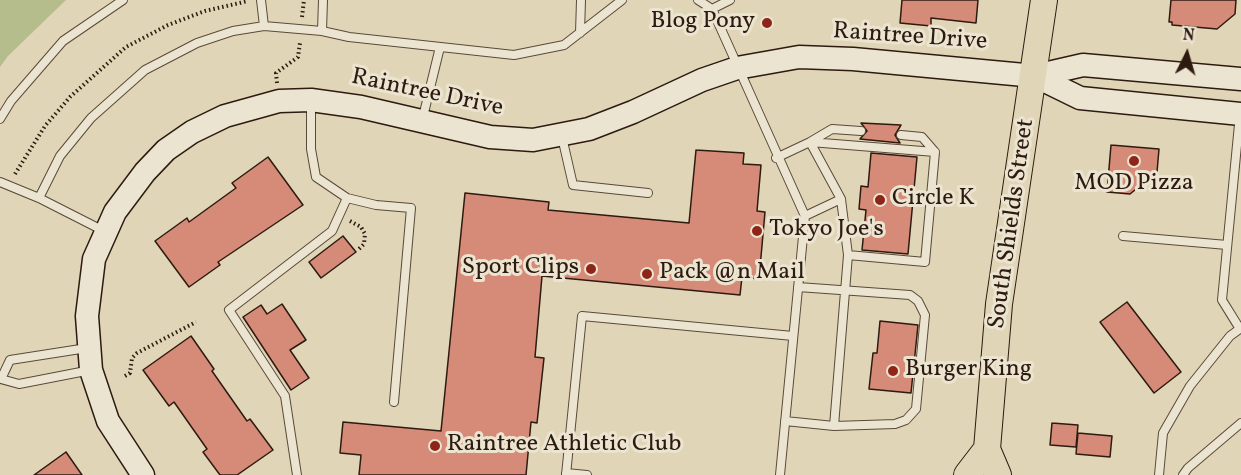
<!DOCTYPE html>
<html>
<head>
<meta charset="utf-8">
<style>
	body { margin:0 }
	#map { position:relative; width:1241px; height:475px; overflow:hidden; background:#e0d6b7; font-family:Vollkorn,serif }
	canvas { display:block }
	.north { position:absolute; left:1157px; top:24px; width:60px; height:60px; -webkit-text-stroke:4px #ebe4d0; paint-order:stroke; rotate:5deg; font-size:16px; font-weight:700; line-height:24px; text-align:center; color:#2d1a10 }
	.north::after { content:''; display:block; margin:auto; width:21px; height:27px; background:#2d1a10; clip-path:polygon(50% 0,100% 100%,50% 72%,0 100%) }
</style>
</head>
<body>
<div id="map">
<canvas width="1241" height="475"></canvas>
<div class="north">N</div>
</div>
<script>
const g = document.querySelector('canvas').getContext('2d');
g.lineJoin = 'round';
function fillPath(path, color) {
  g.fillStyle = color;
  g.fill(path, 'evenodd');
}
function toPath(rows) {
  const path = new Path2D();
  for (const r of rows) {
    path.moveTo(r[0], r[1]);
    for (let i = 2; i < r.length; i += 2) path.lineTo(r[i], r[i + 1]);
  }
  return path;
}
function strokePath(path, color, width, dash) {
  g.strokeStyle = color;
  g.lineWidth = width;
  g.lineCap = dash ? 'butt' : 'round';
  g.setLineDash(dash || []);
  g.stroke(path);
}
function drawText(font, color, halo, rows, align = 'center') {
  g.font = font + ' Vollkorn,serif';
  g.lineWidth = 6;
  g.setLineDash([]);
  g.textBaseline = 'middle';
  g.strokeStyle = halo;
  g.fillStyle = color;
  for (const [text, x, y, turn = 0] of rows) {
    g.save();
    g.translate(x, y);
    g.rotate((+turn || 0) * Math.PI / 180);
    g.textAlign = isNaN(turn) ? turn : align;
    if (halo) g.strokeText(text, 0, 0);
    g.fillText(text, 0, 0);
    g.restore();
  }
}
fillPath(toPath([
	[0,0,66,0,8,56,0,67]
]), '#b5bd8c');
const building = toPath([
	[902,0,978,0,976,23,931,18,931,26,900,23,902,0],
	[1171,0,1236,0,1235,14,1217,29,1172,25,1172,22,1169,22,1171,0],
	[861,123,901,125,895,135,900,143,860,139,867,131,861,123],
	[1111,145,1159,149,1157,172,1130,194,1107,192,1111,145],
	[696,150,744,153,743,164,761,165,757,211,765,212,759,279,742,277,740,295,542,276,535,357,544,358,537,423,531,422,526,475,359,475,361,455,340,453,343,422,441,431,465,193,549,202,548,210,689,223,696,150],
	[871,153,917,157,908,254,862,250,866,210,859,209,861,186,868,187,871,153],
	[268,157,303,205,218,262,220,265,189,287,155,241,187,218,189,222,236,188,232,183,268,157],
	[343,236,356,252,321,278,309,262,343,236],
	[1127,302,1181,372,1154,393,1100,322,1127,302],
	[282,304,306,340,290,350,309,378,291,390,243,317,261,305,267,314,282,304],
	[880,321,918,325,911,393,869,389,873,353,877,353,880,321],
	[191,336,214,369,212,371,247,421,250,419,273,450,237,475,220,475,203,452,207,449,174,402,169,406,143,370,191,336],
	[1052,423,1078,425,1076,447,1050,445,1052,423],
	[1078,433,1112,436,1110,457,1076,454,1078,433],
	[66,452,82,475,34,475,66,452]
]);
fillPath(building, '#d68a78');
strokePath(building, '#2d1a10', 1.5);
const lane = toPath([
	[261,0,264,26],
	[323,0,322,31,349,37,514,55,564,45,622,0],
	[698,0,712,9,805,216,780,475],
	[712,9,730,0],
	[580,33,581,0],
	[311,101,311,149,316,177,347,198,376,205,411,208,394,402],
	[0,119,11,101,63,41,123,0],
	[422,121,440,47],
	[901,135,922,137,935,152],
	[562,137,573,185,648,193],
	[776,158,810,142,935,152,925,262,848,255],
	[0,182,39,198],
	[805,216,841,199],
	[104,231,39,198,60,156,91,118,145,70,197,43,233,31,264,26,322,31],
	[1123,236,1227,245],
	[1240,329,1222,300,1240,114],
	[87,348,10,360,1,379,19,384,91,370],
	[785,421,834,426,895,424,906,420,916,409,925,315,918,301,910,295,798,287],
	[834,426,848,255,841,199,810,142,832,129,861,131],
	[566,473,587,475],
	[297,475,285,396,229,310,332,231,347,198],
	[566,475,582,316,793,336],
	[1159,475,1163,433,1190,386,1230,336,1241,328],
	[1183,475,1188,468,1241,423]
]);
const secondary = toPath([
	[1035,76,1080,98,1241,114],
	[143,475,108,421,91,370,87,316,94,259,115,212,145,172,166,150,192,132,225,116,279,101,311,100,361,107,490,137,533,140,589,129,633,112,702,80,737,68,799,57,853,59,1035,76,1083,65,1241,79]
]);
const primary = toPath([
	[967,475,987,449],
	[998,475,987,449,999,304,1044,0]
]);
strokePath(lane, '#5a493a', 10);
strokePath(secondary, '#2d1a10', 25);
strokePath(primary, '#2d1a10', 28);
strokePath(toPath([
	[302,17,304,0],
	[277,83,276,73,298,57,300,43],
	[15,174,45,126,70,97,126,47,168,25,205,11,248,1],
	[350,221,361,227,365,234,364,244,359,249],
	[125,376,130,373,132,358,137,353,196,322]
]), '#2d1a10', 4, [1.5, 3]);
strokePath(lane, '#ebe4d0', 8);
strokePath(secondary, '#ebe4d0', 22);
strokePath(primary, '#e0d6b7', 26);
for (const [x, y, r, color] of [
	[767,23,6,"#8f2418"],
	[1134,161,6,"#8f2418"],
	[880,200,6,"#8f2418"],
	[757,231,6,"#8f2418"],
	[591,269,6,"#8f2418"],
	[647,274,6,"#8f2418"],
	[893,371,6,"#8f2418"],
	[435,446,6,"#8f2418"]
]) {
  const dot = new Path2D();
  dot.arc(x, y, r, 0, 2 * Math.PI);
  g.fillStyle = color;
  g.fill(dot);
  strokePath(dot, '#ebe4d0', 2);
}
drawText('24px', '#2d1a10', '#ebe4d0', [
	["Blog Pony",755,23,"right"],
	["MOD Pizza",1134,185,"center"],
	["Circle K",892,200],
	["Tokyo Joe's",769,231],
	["Sport Clips",579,269,"right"],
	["Pack @n Mail",659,274],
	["Burger King",905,371],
	["Raintree Athletic Club",447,446]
], 'left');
drawText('24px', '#2d1a10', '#ebe4d0', [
	["Raintree Drive",910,38,4],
	["Raintree Drive",427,94,12],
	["South Shields Street",1013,224,-82]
]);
</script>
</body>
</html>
